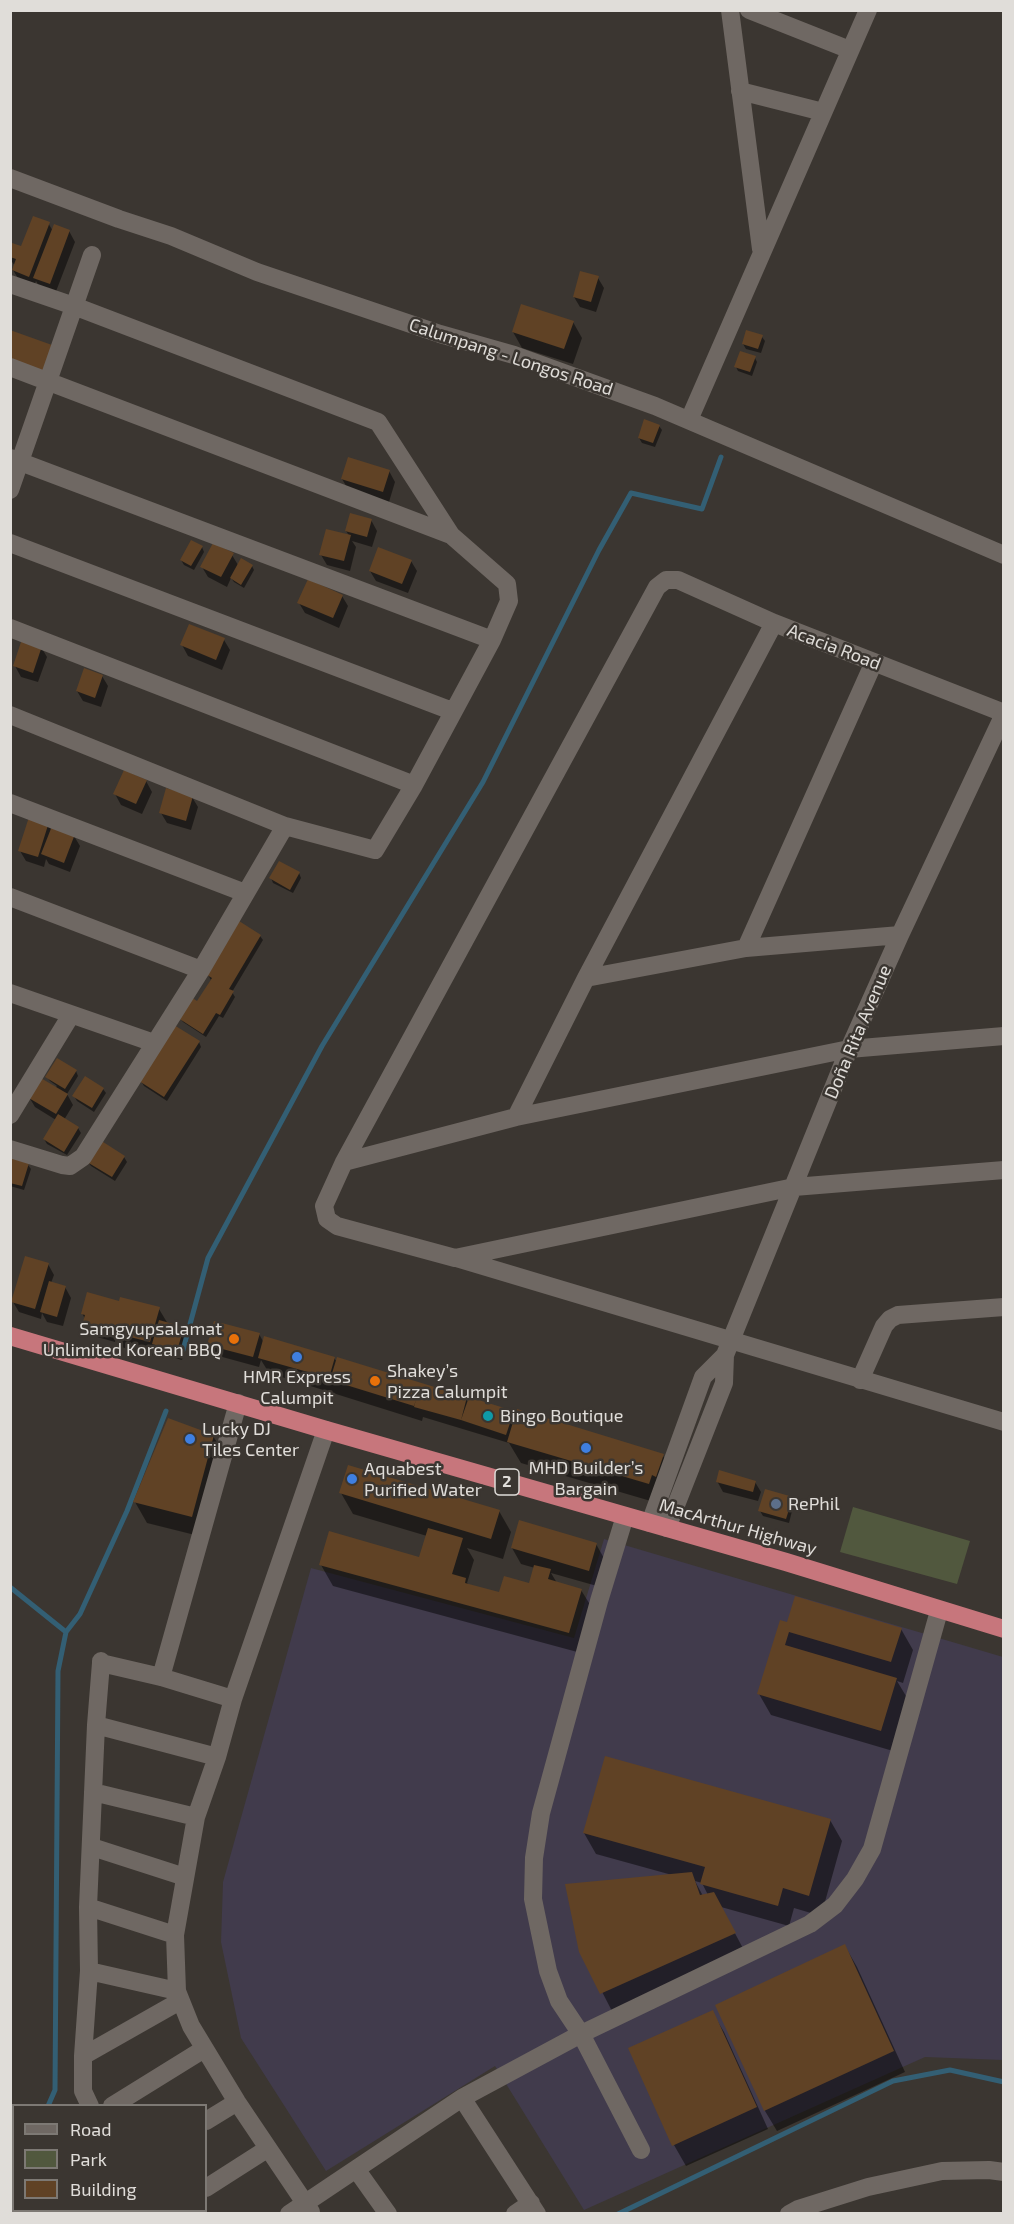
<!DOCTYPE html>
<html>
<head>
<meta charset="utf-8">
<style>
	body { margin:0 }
	#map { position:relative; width:1014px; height:2224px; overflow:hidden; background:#3b3631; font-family:"Exo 2",sans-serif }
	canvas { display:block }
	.frame { position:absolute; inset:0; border:12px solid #e0ddd9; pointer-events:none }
	.legend { position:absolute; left:12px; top:2104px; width:195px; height:108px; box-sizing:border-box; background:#3b3631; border:2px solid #7d7974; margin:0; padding:8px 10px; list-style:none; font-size:18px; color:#e0ddd9 }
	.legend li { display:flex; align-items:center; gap:12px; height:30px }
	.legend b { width:30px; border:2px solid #7d7974 }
</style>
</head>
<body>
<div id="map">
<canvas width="1014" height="2224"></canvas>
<div class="frame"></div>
<ul class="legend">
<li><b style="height:8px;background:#6f6863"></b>Road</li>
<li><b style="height:16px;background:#51583e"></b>Park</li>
<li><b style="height:16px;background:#604225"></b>Building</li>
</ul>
</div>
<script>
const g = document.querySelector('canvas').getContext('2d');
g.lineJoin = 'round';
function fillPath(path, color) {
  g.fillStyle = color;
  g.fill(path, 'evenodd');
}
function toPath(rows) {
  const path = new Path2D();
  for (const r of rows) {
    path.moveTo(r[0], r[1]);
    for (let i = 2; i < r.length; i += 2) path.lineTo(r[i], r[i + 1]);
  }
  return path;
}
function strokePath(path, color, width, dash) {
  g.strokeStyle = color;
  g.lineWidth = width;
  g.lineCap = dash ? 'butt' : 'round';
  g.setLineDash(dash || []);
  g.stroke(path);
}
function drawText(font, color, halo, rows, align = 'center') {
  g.font = font + ' "Exo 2",sans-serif';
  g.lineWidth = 5;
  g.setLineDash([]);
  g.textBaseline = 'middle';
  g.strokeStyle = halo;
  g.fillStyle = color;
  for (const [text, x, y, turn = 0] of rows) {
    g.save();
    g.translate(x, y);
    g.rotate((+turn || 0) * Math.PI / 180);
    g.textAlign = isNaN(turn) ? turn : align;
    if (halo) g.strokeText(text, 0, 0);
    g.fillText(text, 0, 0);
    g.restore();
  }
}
fillPath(toPath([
	[604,1539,1003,1657,1003,2060,925,2057,584,2210,495,2066,326,2171,241,2038,221,1942,223,1882,311,1568,574,1638]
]), '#413b4c');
fillPath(toPath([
	[853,1507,970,1541,957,1584,840,1552]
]), '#51583e');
fillPath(toPath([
	[48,223,53,231,69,231,75,242,55,294,40,288,36,281,34,286,19,280,13,270,15,266,10,259,10,252,22,248],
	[598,278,604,288,596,312,580,307,574,297],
	[573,322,582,338,573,364,522,348,513,332],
	[762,337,765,341,761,353,746,349,743,344],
	[755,358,757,362,752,376,738,371,736,367],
	[659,426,662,430,655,447,642,443,639,438],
	[389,471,395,482,389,502,348,489,342,479],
	[371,520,377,531,372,547,352,541,356,547,350,571,327,565,321,555,350,537,346,531],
	[202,547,204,552,194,570,184,565,181,560],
	[232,555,238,565,252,566,254,570,244,588,234,582,231,578,227,587,208,577,202,567],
	[411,561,417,571,408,593,376,581,370,571],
	[342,596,348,606,339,628,305,613,299,603],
	[224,640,230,650,222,670,188,656,182,645],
	[41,647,47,657,38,682,21,677,15,666],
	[102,676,108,686,101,707,83,701,77,691],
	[146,781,152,792,142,814,121,805,115,794],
	[192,797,198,807,191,830,167,823,161,813],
	[48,824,52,831,74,836,80,846,70,872,49,864,46,859,44,867,26,861,20,851],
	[299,873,301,878,293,893,273,883,271,878],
	[260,936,263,940,232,992,235,997,223,1018,219,1016,206,1037,183,1022,180,1018,198,1003,211,980,208,975],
	[199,1042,201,1047,167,1101,144,1086,141,1081],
	[76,1071,78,1076,67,1094,73,1105,64,1120,78,1128,81,1133,67,1155,47,1144,44,1139,56,1120,35,1107,29,1097,55,1088,57,1086,50,1081,47,1077],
	[103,1089,106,1093,94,1112,77,1101,74,1096],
	[124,1157,127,1162,115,1181,91,1166,88,1162],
	[10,1159,28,1165,31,1169,24,1190,10,1186],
	[48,1264,54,1275,51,1283,65,1287,71,1298,63,1326,47,1322,42,1313,41,1319,19,1312,13,1302],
	[120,1303,159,1309,168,1324,183,1328,189,1338,182,1360,160,1354,159,1357,121,1347,116,1338,115,1342,90,1335,84,1325,85,1319,82,1313],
	[259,1334,264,1343,334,1358,337,1362,466,1399,469,1403,513,1412,516,1417,663,1456,675,1477,661,1504,521,1463,509,1443,423,1417,422,1421,269,1373,261,1360,259,1367,215,1355,209,1345],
	[213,1436,226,1457,203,1537,147,1523,135,1502],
	[717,1481,755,1482,761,1492,758,1501,723,1492],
	[341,1493,499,1511,511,1532,503,1559,467,1548,474,1560,467,1583,469,1585,500,1594,530,1585,535,1568,521,1564,512,1548,596,1544,605,1560,597,1586,551,1573,557,1583,581,1590,594,1611,581,1653,333,1586,321,1565,420,1558,427,1536,353,1514],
	[792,1498,794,1503,789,1523,763,1516,760,1511],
	[788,1624,901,1629,913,1650,903,1683,897,1681,909,1701,893,1751,771,1715,759,1694],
	[830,1820,842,1841,821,1916,794,1908,789,1926,721,1907,746,1954,614,2015,581,1951,672,1875,596,1854,584,1833],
	[695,1881,702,1883,708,1895,703,1896],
	[845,1946,857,1967,905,2072,777,2131,765,2111,717,2006],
	[712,2012,724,2032,768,2129,686,2166,674,2145]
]), '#0007');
strokePath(toPath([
	[183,1350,208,1258,322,1046,483,782,599,550,631,493,702,509,721,457],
	[10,1587,66,1632],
	[48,2106,55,2090,58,1671,66,1632,80,1614,127,1511,166,1411],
	[10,2148,14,2146],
	[124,2210,127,2214],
	[618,2214,893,2081,950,2070,1004,2082]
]), '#335f74', 5);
fillPath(toPath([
	[33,216,50,222,29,277,12,270,16,259,10,257,10,248,12,243,21,246],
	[54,224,70,230,50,284,33,278],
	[580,271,599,276,591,302,573,297],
	[521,304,574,321,564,349,512,332],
	[10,330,52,345,42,373,10,362],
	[746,330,763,335,758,349,742,344],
	[740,351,756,356,750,372,734,367],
	[644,419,660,425,653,443,638,438],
	[348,457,390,470,383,492,341,479],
	[350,513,372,519,367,537,345,531],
	[326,529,351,535,344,561,319,555],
	[191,540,203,546,191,566,180,560],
	[213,543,234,553,221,577,200,567],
	[378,547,412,560,402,584,369,571],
	[241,558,253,565,241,585,230,578],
	[308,579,343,595,333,618,297,603],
	[189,624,225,638,216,660,180,645],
	[22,639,42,646,33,673,13,666],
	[84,668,103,675,95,698,76,691],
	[124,770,147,780,136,804,113,794],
	[166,788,193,796,186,821,159,813],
	[29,817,49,822,38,857,18,851],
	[52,826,75,834,64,863,41,854],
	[279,861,300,872,290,890,269,878],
	[239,921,261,935,229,989,234,991,220,1015,216,1013,203,1034,178,1018,191,997,197,1001,212,978,207,975],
	[174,1025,200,1041,164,1097,139,1081],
	[57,1058,77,1070,65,1089,45,1077],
	[85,1076,104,1088,92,1108,72,1096],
	[39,1077,68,1094,56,1114,27,1097],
	[58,1114,79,1127,64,1152,43,1139],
	[100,1140,125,1156,112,1177,87,1162],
	[10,1158,29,1163,22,1186,10,1183],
	[25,1256,49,1263,35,1309,11,1302],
	[49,1281,66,1286,57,1317,40,1312],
	[87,1292,119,1301,120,1297,160,1307,150,1342,82,1325,85,1315,81,1314],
	[159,1320,184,1327,177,1351,152,1344],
	[214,1321,260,1333,253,1357,207,1345],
	[264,1336,335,1357,329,1378,258,1358],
	[337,1357,467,1397,461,1420,414,1407,416,1400,414,1406,330,1380],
	[469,1397,514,1411,506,1435,461,1420],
	[517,1409,664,1454,656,1477,652,1475,649,1484,507,1442],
	[168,1418,214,1435,192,1517,133,1502],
	[348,1465,500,1510,491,1539,339,1493],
	[719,1470,756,1481,753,1492,716,1482],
	[765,1489,793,1497,786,1519,758,1511],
	[519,1520,597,1543,589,1571,511,1548],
	[428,1528,463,1538,452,1574,466,1578,465,1583,499,1592,504,1576,529,1583,534,1565,551,1569,548,1579,582,1589,569,1633,319,1565,329,1531,419,1557],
	[795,1596,902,1628,891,1662,789,1632,785,1645,897,1678,881,1731,757,1694,780,1620,787,1622],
	[605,1756,831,1819,809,1896,783,1888,778,1906,700,1884,705,1867,583,1833],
	[692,1872,700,1895,714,1892,736,1933,600,1994,579,1952,565,1884],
	[845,1944,894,2051,764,2111,715,2005],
	[713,2010,757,2107,672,2146,628,2048]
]), '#604225');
strokePath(toPath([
	[730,10,761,249],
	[749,10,850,50],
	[740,91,823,112],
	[10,178,119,219,171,236,257,272,440,334,514,355,655,406,1004,555],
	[10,284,74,306,378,422,451,535,507,584,509,601,492,640,414,785,375,850,285,826,10,715],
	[10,367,451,535],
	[689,420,868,10],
	[10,458,492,640],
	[10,490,92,255],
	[10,543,452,711],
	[10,628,414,785],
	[1004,713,774,623,678,580,666,580,657,587,344,1162,324,1206,327,1219,337,1226,455,1258,794,1187,1004,1170],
	[10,803,245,893],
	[10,897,201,970],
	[746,948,874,662],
	[586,978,746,948,900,935],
	[10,993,154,1043],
	[10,1115,71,1015],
	[516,1117,586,978,774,623],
	[10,1149,62,1165,70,1166,83,1157,201,970,285,826],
	[344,1162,516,1117,849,1049,1004,1036],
	[456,1258,1004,1422],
	[860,1380,884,1326,890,1319,898,1315,1004,1307],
	[625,1516,599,1601,541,1813,534,1858,533,1899,548,1971,559,2001,581,2034,641,2150],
	[650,1523,703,1377,725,1355],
	[667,1528,724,1383,725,1355,849,1049,900,935,1004,714],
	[101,1661,101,1663,161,1677,233,1699],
	[161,1677,238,1403],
	[96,1725,217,1757],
	[93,1792,196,1817],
	[92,1847,185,1877],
	[88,1907,175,1935],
	[89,1971,177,1991],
	[83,2056,180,2001],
	[462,2098,537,2214],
	[90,2106,83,2091,83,2056,89,1971,88,1907,96,1725,101,1663],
	[112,2106,204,2049],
	[206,2121,237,2102],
	[356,2169,388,2214],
	[206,2188,267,2149],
	[193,2210,195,2214],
	[311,2212,237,2102,191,2026,177,1991,175,1935,196,1817,217,1757,233,1699,326,1430],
	[289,2214,462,2098,581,2034,810,1924,835,1905,855,1879,872,1849,939,1611],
	[515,2214,531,2203],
	[789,2214,798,2209,868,2187,942,2171,989,2170,1004,2172]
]), '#6f6863', 18);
strokePath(toPath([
	[10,1336,326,1430,786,1562,1004,1629]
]), '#c7767c', 18);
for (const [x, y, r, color] of [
	[234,1339,6,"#e8710a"],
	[297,1357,6,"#3f7fe0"],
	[375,1381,6,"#e8710a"],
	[488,1416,6,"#0f9aa8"],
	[190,1439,6,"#3f7fe0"],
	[586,1448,6,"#3f7fe0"],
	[352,1479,6,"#3f7fe0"],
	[776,1504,6,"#5c6f8a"]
]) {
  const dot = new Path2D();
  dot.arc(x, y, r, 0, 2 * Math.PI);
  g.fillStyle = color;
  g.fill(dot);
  strokePath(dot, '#3b3631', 2);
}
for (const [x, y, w] of [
	[507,1482,24]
]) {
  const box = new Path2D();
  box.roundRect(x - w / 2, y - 13, w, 26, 4.5);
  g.fillStyle = '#3b3631';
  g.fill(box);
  strokePath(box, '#e0ddd9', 1.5);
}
drawText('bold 16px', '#e0ddd9', null, [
	["2",507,1482]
]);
drawText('18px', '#e0ddd9', '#3b3631', [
	["Calumpang - Longos Road",511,357,18],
	["Acacia Road",834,647,21],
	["Doña Rita Avenue",858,1032,-67],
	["MacArthur Highway",738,1527,16]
]);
drawText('18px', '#e0ddd9', '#3b3631', [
	["Samgyupsalamat",222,1329,"right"],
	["Unlimited Korean BBQ",222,1350,"right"],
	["Shakey’s",387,1371],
	["Pizza Calumpit",387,1392],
	["HMR Express",297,1377,"center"],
	["Calumpit",297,1398,"center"],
	["Bingo Boutique",500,1416],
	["Lucky DJ",202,1429],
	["Tiles Center",202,1450],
	["MHD Builder’s",586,1468,"center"],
	["Bargain",586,1489,"center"],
	["Aquabest",364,1469],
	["Purified Water",364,1490],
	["RePhil",788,1504]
], 'left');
</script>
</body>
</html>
